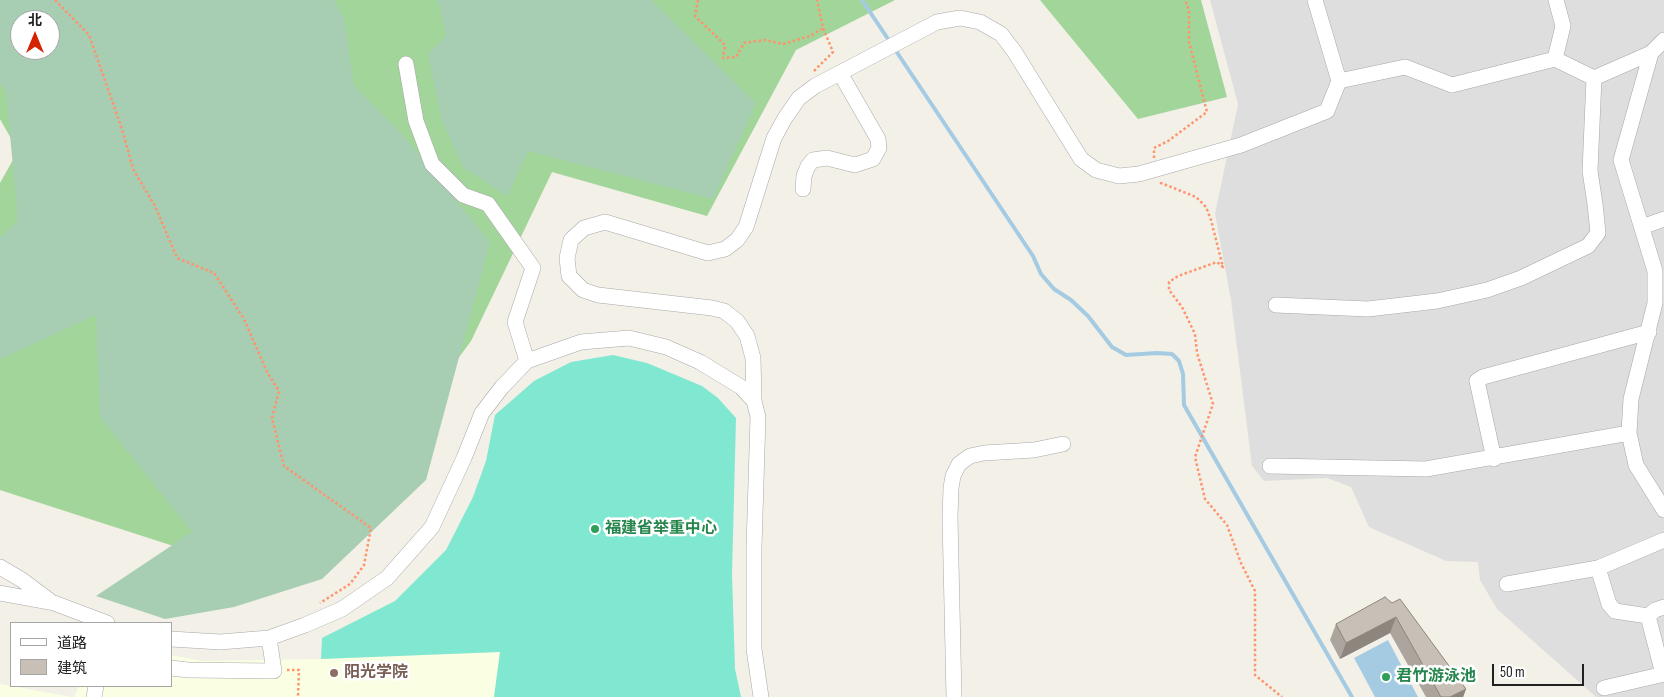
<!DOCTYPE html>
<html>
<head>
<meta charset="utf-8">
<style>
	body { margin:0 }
	#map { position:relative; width:1664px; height:697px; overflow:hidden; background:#f2f0e7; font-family:"Sofia Sans Condensed","Noto Sans SC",sans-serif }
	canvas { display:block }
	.legend { position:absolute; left:10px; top:622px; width:162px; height:65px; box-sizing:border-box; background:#fff; border:1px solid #a6a6a6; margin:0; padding:6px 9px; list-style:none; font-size:15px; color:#212121 }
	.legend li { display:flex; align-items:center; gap:10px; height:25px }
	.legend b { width:25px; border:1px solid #a6a6a6 }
	.north { position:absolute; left:10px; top:10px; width:50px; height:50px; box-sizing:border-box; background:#fff; border:1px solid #a6a6a6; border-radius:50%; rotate:0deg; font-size:14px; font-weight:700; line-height:20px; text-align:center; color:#212121 }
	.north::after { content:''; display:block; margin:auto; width:18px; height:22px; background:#d32300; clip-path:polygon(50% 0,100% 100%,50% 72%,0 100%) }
	.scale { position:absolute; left:1492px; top:664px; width:92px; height:22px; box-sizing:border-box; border:2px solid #212121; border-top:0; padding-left:6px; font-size:15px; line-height:18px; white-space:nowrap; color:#212121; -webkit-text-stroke:4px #fff; paint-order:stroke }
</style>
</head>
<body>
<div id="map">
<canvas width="1664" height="697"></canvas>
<ul class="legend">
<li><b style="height:6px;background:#fff"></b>道路</li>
<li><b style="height:14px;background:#c8c0b6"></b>建筑</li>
</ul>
<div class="north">北</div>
<div class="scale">50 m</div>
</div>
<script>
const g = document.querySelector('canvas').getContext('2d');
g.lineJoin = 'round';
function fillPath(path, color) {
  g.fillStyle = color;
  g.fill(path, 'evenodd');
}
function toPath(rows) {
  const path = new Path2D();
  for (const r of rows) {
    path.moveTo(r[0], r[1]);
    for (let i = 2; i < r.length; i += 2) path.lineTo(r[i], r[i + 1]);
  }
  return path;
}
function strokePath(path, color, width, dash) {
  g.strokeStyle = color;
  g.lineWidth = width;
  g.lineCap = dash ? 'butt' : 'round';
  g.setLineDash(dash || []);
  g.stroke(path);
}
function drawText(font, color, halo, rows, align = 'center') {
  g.font = font + ' "Sofia Sans Condensed","Noto Sans SC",sans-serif';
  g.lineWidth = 5;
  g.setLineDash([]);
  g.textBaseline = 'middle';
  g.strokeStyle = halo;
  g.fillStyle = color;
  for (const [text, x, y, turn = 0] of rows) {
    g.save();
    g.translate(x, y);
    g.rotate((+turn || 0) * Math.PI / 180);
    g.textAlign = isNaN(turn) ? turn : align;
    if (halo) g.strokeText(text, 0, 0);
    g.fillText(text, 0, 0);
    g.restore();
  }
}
fillPath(toPath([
	[1210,0,1664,0,1664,697,1596,697,1497,609,1480,580,1478,562,1446,561,1369,527,1351,487,1327,478,1264,481,1252,466,1231,300,1215,214,1238,104]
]), '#dfdede');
fillPath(toPath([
	[500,652,494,697,74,697,79,686,171,686,171,655,202,661,321,659],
	[0,684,72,697,0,697]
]), '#faffe4');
fillPath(toPath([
	[0,0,895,0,796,50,707,216,552,172,471,341,291,584,0,490,0,183,18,151,0,119],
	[20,20,50,20,50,50,20,50],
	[1040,0,1201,0,1227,97,1138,119]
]), '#a1d599');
fillPath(toPath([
	[0,0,334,0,344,18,354,85,400,132,490,242,426,480,322,579,234,607,165,619,96,596,192,532,100,417,96,315,0,359,0,238,18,221,6,91,0,83],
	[20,20,50,20,50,50,20,50],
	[436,0,651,0,756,103,713,199,528,151,507,196,463,167,442,121,428,54,446,36,439,3]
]), '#a7cdb3');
fillPath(toPath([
	[613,355,647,363,702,386,718,398,736,418,732,574,735,669,741,697,494,697,500,652,321,659,322,638,395,601,446,550,473,497,486,461,495,415,534,381,571,362]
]), '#80e7d0');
fillPath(toPath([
	[1388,640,1418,697,1375,697,1354,658]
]), '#a5cbe3');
strokePath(toPath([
	[862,0,890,42],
	[894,48,1033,256,1041,274,1054,289,1071,300,1088,316,1112,347,1126,355,1157,353,1172,354,1179,361,1183,374,1184,405,1352,697]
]), '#a5cbe3', 4);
const minor = toPath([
	[1664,40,1651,53,1621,160,1655,271,1655,303,1631,399,1629,433,1636,465,1664,510],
	[406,64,416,121,432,164,463,195,488,204,533,268,515,322,527,361],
	[1594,78,1651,53],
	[1339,81,1405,67,1452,85,1555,59],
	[803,189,804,176,808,166,813,160,827,158,855,165,873,159,879,148,878,139,840,73],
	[1642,227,1664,219],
	[1276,305,1368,309,1437,301,1487,290,1521,278,1588,246,1598,233,1595,204,1590,171,1594,78,1555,59,1563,26,1556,0],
	[754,401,753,358,747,336,737,321,724,311,712,308,598,295,583,290,569,276,567,258,571,240,584,228,605,222,708,253,725,249,737,240,746,227,774,138,785,118,799,98,815,86,937,22,960,18,980,22,1001,34,1014,51,1081,159,1096,170,1119,176,1139,174,1241,145,1327,111,1339,81,1315,0],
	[1494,459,1477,381,1483,377,1649,332],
	[1270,466,1426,469,1629,433],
	[0,567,22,580,50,601],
	[1598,568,1609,604,1615,611,1648,616,1655,610,1664,607],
	[1507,584,1598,568,1664,540],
	[0,593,54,603,107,623],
	[1648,616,1663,674],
	[171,639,220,642,269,638,305,625,342,609,387,578,432,527,464,458,482,413,502,387,527,361,581,342,629,338,666,347,700,362,741,387,754,401,758,417,754,547,754,649,761,697],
	[171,668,188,670,274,671,269,638],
	[1604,688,1664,674],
	[94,697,96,686],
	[954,697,950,517,951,488,953,476,959,464,970,456,984,453,1034,450,1063,444]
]);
strokePath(minor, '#a8a8a8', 16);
strokePath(toPath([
	[55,0,89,35,122,129,133,169,155,206,177,258,214,273,244,319,267,372,279,391,272,418,284,466,371,528,364,565,350,584,320,603],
	[698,0,695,16,725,45,723,58,736,57,744,43,765,40,783,44,810,36,823,28],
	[814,71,833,52,823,28,817,0],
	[1154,158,1154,148,1168,141,1207,112,1189,42,1189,10,1185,0],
	[1161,182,1161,183,1196,197,1206,207,1211,220,1223,267,1217,262,1178,276,1169,282,1169,290,1182,307,1195,334,1197,353,1213,404,1195,457,1205,499,1227,525,1241,563,1255,591,1255,675,1282,697],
	[287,670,299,670,298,697]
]), '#ff936c', 2.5, [2.5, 2.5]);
strokePath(minor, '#fff', 15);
fillPath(toPath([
	[1392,603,1466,689,1463,697,1426,697,1390,633,1340,659,1330,640,1336,624]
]), '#aca59d');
fillPath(toPath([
	[1396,617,1390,633,1340,659,1346,643],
	[1466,689,1463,697,1450,697]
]), '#8c867f');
const building = toPath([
	[1385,597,1392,603,1400,599,1466,689,1450,697,1441,697,1396,617,1346,643,1336,624,1385,597]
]);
fillPath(building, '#c8c0b6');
strokePath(building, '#8c867f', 1);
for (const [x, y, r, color] of [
	[595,529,5,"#2e9e5b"],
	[334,673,5,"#8d6e63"],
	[1386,677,5,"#2e9e5b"]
]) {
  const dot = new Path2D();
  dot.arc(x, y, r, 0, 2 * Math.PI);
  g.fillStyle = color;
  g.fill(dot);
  strokePath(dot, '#fff', 2);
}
drawText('bold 16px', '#27864d', '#fff', [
	["福建省举重中心",605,529],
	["君竹游泳池",1396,677]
], 'left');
drawText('bold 16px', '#785e54', '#fff', [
	["阳光学院",344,673]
], 'left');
</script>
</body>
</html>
